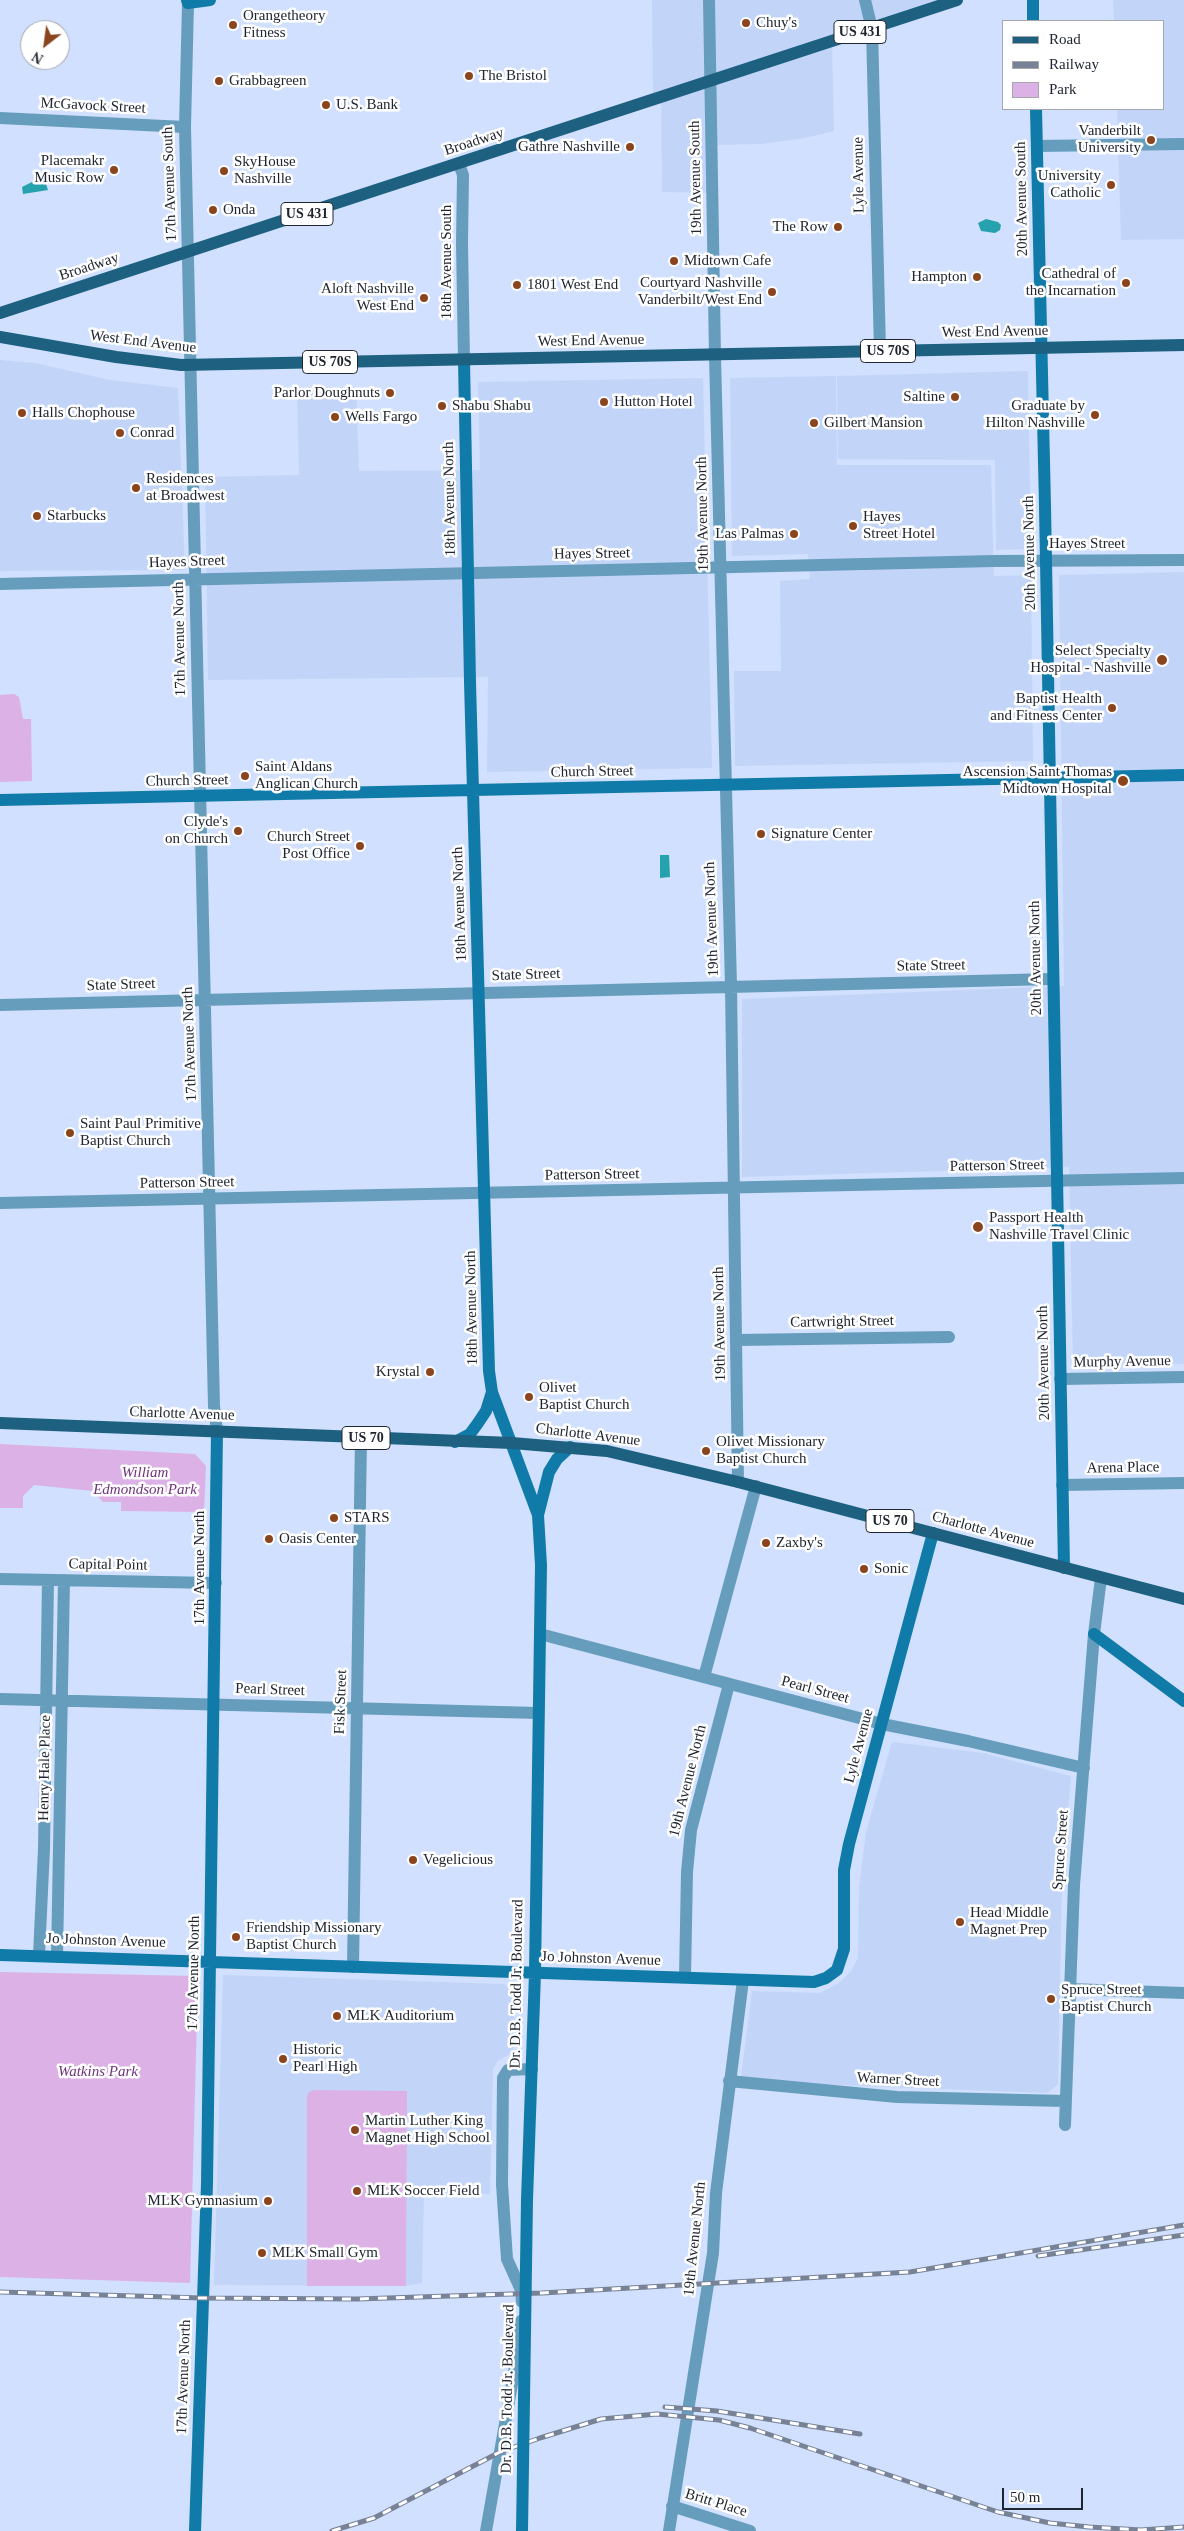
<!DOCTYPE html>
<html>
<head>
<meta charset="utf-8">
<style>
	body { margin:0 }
	#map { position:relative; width:1184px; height:2531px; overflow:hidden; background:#d0e0fe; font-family:"Times New Roman",serif }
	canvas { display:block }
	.legend { position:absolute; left:1002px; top:20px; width:162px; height:90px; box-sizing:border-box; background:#fff; border:1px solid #a6a8ad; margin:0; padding:6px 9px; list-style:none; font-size:15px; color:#202631 }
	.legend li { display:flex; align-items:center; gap:10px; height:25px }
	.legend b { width:25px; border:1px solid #a6a8ad }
	.north { position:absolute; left:20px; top:20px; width:50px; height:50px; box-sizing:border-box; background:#fff; border:1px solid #a6a8ad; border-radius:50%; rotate:210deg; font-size:14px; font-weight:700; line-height:20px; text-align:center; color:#202631 }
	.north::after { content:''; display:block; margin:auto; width:18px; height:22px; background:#8b451e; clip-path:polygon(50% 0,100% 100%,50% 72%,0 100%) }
	.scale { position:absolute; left:1002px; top:2488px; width:81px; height:22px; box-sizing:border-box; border:2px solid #202631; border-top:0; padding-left:6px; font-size:15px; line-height:18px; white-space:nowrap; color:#202631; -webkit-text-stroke:4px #fff; paint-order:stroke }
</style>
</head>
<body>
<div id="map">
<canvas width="1184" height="2531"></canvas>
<ul class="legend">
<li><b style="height:6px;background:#1d6080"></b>Road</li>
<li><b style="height:6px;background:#778296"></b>Railway</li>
<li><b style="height:14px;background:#dcb1e5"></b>Park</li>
</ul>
<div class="north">N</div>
<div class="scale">50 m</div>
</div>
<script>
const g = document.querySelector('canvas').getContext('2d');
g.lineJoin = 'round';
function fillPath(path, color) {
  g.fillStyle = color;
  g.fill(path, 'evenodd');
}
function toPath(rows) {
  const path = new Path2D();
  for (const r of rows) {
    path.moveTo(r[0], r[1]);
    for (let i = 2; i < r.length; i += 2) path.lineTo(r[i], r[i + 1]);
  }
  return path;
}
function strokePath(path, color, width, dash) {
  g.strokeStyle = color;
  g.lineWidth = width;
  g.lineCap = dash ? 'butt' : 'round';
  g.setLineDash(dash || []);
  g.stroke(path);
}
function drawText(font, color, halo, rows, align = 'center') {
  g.font = font + ' "Times New Roman",serif';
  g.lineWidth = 5;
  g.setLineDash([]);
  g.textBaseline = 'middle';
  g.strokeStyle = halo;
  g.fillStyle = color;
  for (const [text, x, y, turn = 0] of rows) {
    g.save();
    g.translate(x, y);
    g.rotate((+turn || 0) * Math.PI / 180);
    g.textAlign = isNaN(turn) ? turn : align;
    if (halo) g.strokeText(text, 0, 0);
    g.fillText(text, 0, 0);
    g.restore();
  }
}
fillPath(toPath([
	[652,0,957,0,832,41,834,131,806,138,761,144,712,145,713,193,662,192,661,97,653,99],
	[1113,0,1184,0,1184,239,1121,240,1117,109,1163,109,1163,21,1114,21],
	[0,360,35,363,110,380,178,388,185,570,0,571],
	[1028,371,1031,549,996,550,995,460,838,459,837,376],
	[836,376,837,465,991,465,994,576,1031,575,1033,761,735,766,734,671,781,671,780,581,810,579,808,554,732,556,730,378],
	[703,378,712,768,487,772,488,677,208,680,205,477,299,475,297,387,356,387,359,471,480,470,478,382],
	[1184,572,1184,1364,1073,1366,1069,1167,742,1177,742,999,1064,986,1059,575],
	[892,1742,983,1753,1071,1776,1062,1882,1058,2084,1047,2093,813,2084,741,2076,752,1991,820,1993,839,1983,851,1971,858,1958,859,1887,866,1832],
	[223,1975,504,1984,514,1994,513,2052,498,2061,493,2069,490,2194,424,2192,422,2283,406,2286,214,2285]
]), '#c2d5f9');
fillPath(toPath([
	[14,694,19,697,23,719,31,719,32,781,0,782,0,695],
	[0,1444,195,1454,206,1466,204,1512,121,1511,121,1502,103,1502,93,1491,34,1485,23,1496,23,1508,0,1508],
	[0,1972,198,1976,190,2283,0,2277],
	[314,2090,407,2091,406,2286,307,2286,307,2096,309,2092]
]), '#dcb1e5');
fillPath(toPath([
	[44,178,48,190,23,194,22,187,36,180,38,181],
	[986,219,998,222,1001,225,1000,230,995,233,981,231,978,223],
	[660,855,669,855,670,877,660,878]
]), '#26a2ae');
strokePath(toPath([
	[709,0,715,356,731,986,738,1482],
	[865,0,872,29,880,351],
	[188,3,185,127,214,1406,217,1431],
	[0,118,185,127],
	[1037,146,1184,144],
	[459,164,463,175,462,243,464,360],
	[0,584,994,561,1184,560],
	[0,1005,1053,979],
	[0,1203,1184,1178],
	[737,1340,949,1337],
	[1060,1379,1184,1377],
	[1062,1485,1184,1483],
	[0,1579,216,1583],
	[540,1634,882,1724,968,1741,1084,1768],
	[704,1677,756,1486],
	[0,1699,538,1713],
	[39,1955,44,1849,48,1580],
	[57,1956,64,1580],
	[353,1967,361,1438],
	[685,1977,687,1872,691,1830,729,1684],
	[1070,1989,1184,1993],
	[729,2081,897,2097,1065,2101],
	[1065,2125,1074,1885,1094,1634,1101,1578],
	[522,2302,521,2290,507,2259,502,2184,503,2078,508,2070,532,2069],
	[672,2506,750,2531],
	[486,2531,514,2373,521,2321],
	[669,2531,713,2253,716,2193,743,1980]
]), '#679dbc', 12);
strokePath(toPath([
	[187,0,188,3,210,0],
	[1033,0,1033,21],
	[1036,109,1045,506,1064,1568],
	[464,360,470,682,489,1371,492,1392,538,1515,541,1565,535,1973,527,2200],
	[0,800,1184,775],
	[455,1442,470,1434,478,1423,486,1411,492,1392],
	[538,1515,549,1472,557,1459,570,1447],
	[1094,1634,1184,1701],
	[0,1955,814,1982,826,1978,837,1970,844,1949,844,1870,849,1844,933,1533],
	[195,2531,207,2184,217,1431]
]), '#107ba8', 12);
strokePath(toPath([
	[0,313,957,0],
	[0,337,116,357,181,365,1184,345],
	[0,1423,512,1443,607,1451,738,1482,1184,1599]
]), '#1d6080', 12);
const rail = toPath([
	[1038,2256,1184,2235],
	[0,2292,202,2298,357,2299,542,2293,910,2272,1184,2225],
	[665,2407,717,2411,860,2434],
	[332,2531,374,2518,500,2452,540,2438,601,2419,657,2414,719,2420,750,2428,998,2512,1050,2523,1089,2527,1141,2530,1184,2527]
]);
strokePath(rail, '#778296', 5);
strokePath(rail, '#fff', 3, [9]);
strokePath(toPath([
	[522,2531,527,2200]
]), '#107ba8', 12);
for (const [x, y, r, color] of [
	[746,23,5,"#8b451e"],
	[233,25,5,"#8b451e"],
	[469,76,5,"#8b451e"],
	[219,81,5,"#8b451e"],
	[326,105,5,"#8b451e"],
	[1151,140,5,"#8b451e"],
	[630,147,5,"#8b451e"],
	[114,170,5,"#8b451e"],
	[224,171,5,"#8b451e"],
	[1111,185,5,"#8b451e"],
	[213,210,5,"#8b451e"],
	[838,227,5,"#8b451e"],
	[674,261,5,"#8b451e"],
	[977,277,5,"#8b451e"],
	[1126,283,5,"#8b451e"],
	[517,285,5,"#8b451e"],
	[772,292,5,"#8b451e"],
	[424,298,5,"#8b451e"],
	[390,393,5,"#8b451e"],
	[955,397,5,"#8b451e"],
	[604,402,5,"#8b451e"],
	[442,406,5,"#8b451e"],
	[22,413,5,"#8b451e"],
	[1095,415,5,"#8b451e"],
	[335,417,5,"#8b451e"],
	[814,423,5,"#8b451e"],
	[120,433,5,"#8b451e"],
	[136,488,5,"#8b451e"],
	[37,516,5,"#8b451e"],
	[853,526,5,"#8b451e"],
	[794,534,5,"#8b451e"],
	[1162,660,6,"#8b451e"],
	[1112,708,5,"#8b451e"],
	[245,776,5,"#8b451e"],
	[1123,781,6,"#8b451e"],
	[238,831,5,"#8b451e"],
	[761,834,5,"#8b451e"],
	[360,846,5,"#8b451e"],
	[70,1133,5,"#8b451e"],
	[978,1227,6,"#8b451e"],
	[430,1372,5,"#8b451e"],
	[529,1397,5,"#8b451e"],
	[706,1451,5,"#8b451e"],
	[334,1518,5,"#8b451e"],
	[269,1539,5,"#8b451e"],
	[766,1543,5,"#8b451e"],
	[864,1569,5,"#8b451e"],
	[413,1860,5,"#8b451e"],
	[960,1922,5,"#8b451e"],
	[236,1937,5,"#8b451e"],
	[1051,1999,5,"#8b451e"],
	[337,2016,5,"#8b451e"],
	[283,2059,5,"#8b451e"],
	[355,2130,5,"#8b451e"],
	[357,2191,5,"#8b451e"],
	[268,2201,5,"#8b451e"],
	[262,2253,5,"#8b451e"]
]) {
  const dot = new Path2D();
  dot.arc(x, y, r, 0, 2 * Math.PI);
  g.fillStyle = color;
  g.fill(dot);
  strokePath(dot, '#fff', 2);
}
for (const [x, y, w] of [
	[860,32,52],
	[307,214,52],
	[888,351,55],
	[330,362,55],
	[366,1438,48],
	[890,1521,48]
]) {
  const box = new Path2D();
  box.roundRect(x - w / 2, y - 11.5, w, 23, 4);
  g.fillStyle = '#fff';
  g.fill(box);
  strokePath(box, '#202631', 1);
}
drawText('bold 14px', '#202631', null, [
	["US 431",860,32],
	["US 431",307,214],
	["US 70S",888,351],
	["US 70S",330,362],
	["US 70",366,1438],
	["US 70",890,1521]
]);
drawText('15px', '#202631', '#fff', [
	["Orangetheory",243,16],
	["Fitness",243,33],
	["Chuy's",756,23],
	["The Bristol",479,76],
	["Grabbagreen",229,81],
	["U.S. Bank",336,105],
	["Vanderbilt",1141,131,"right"],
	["University",1141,148,"right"],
	["Gathre Nashville",620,147,"right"],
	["Placemakr",104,161,"right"],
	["Music Row",104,178,"right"],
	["SkyHouse",234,162],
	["Nashville",234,179],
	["University",1101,176,"right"],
	["Catholic",1101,193,"right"],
	["Onda",223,210],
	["The Row",828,227,"right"],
	["Midtown Cafe",684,261],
	["Cathedral of",1116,274,"right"],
	["the Incarnation",1116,291,"right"],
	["Hampton",967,277,"right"],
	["Courtyard Nashville",762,283,"right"],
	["Vanderbilt/West End",762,300,"right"],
	["1801 West End",527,285],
	["Aloft Nashville",414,289,"right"],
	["West End",414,306,"right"],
	["Parlor Doughnuts",380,393,"right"],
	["Saltine",945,397,"right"],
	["Hutton Hotel",614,402],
	["Shabu Shabu",452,406],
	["Graduate by",1085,406,"right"],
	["Hilton Nashville",1085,423,"right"],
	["Halls Chophouse",32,413],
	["Wells Fargo",345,417],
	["Gilbert Mansion",824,423],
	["Conrad",130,433],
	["Residences",146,479],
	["at Broadwest",146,496],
	["Starbucks",47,516],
	["Hayes",863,517],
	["Street Hotel",863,534],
	["Las Palmas",784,534,"right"],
	["Select Specialty",1151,651,"right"],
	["Hospital - Nashville",1151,668,"right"],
	["Baptist Health",1102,699,"right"],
	["and Fitness Center",1102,716,"right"],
	["Saint Aldans",255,767],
	["Anglican Church",255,784],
	["Ascension Saint Thomas",1112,772,"right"],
	["Midtown Hospital",1112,789,"right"],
	["Clyde's",228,822,"right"],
	["on Church",228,839,"right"],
	["Signature Center",771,834],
	["Church Street",350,837,"right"],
	["Post Office",350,854,"right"],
	["Saint Paul Primitive",80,1124],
	["Baptist Church",80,1141],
	["Passport Health",989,1218],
	["Nashville Travel Clinic",989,1235],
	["Krystal",420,1372,"right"],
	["Olivet",539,1388],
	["Baptist Church",539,1405],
	["Olivet Missionary",716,1442],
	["Baptist Church",716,1459],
	["STARS",344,1518],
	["Oasis Center",279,1539],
	["Zaxby's",776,1543],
	["Sonic",874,1569],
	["Vegelicious",423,1860],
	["Head Middle",970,1913],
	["Magnet Prep",970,1930],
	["Friendship Missionary",246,1928],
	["Baptist Church",246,1945],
	["Spruce Street",1061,1990],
	["Baptist Church",1061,2007],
	["MLK Auditorium",347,2016],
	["Historic",293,2050],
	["Pearl High",293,2067],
	["Martin Luther King",365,2121],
	["Magnet High School",365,2138],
	["MLK Soccer Field",367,2191],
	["MLK Gymnasium",258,2201,"right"],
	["MLK Small Gym",272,2253]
], 'left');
drawText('15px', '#202631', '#fff', [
	["McGavock Street",93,106,3],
	["Broadway",474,142,-18],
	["Lyle Avenue",859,175,-91],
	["19th Avenue South",696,178,-91],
	["17th Avenue South",170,184,-92],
	["20th Avenue South",1022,199,-91],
	["18th Avenue South",447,262,-90],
	["Broadway",89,267,-18],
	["West End Avenue",995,332,-1],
	["West End Avenue",591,341,-1],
	["West End Avenue",143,342,7],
	["18th Avenue North",450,499,-91],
	["19th Avenue North",703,514,-91],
	["Hayes Street",1087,544],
	["20th Avenue North",1030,553,-91],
	["Hayes Street",592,554,-1],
	["Hayes Street",187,562,-2],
	["17th Avenue North",180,639,-91],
	["Church Street",592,772,-1],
	["Church Street",187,781,-1],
	["18th Avenue North",460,904,-92],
	["19th Avenue North",712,919,-92],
	["20th Avenue North",1036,958,-91],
	["State Street",931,966,-1],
	["State Street",526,975,-2],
	["State Street",121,985,-2],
	["17th Avenue North",190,1044,-92],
	["Patterson Street",997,1166,-1],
	["Patterson Street",592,1175,-1],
	["Patterson Street",187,1183,-1],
	["18th Avenue North",472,1308,-91],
	["Cartwright Street",842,1322,-1],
	["19th Avenue North",720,1324,-91],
	["Murphy Avenue",1122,1362,-1],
	["20th Avenue North",1044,1363,-91],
	["Charlotte Avenue",182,1414,2],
	["Charlotte Avenue",588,1435,7],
	["Arena Place",1123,1468,-1],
	["Charlotte Avenue",983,1530,15],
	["Capital Point",108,1565,1],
	["17th Avenue North",200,1568,-90],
	["Pearl Street",270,1690,2],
	["Pearl Street",815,1690,15],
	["Fisk Street",341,1702,-88],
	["Lyle Avenue",859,1746,-75],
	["Henry Hale Place",45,1768,-89],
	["19th Avenue North",688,1781,-76],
	["Spruce Street",1061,1850,-86],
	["Jo Johnston Avenue",106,1941,2],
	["Jo Johnston Avenue",601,1959,2],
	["17th Avenue North",194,1973,-89],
	["Dr. D.B. Todd Jr. Boulevard",517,1984,-89],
	["Warner Street",898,2080,3],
	["19th Avenue North",695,2239,-84],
	["17th Avenue North",184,2377,-88],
	["Dr. D.B. Todd Jr. Boulevard",508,2389,-89],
	["Britt Place",716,2503,17]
]);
drawText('italic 15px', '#70337d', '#fff', [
	["William",145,1473],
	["Edmondson Park",145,1490],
	["Watkins Park",98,2072]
]);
</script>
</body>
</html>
